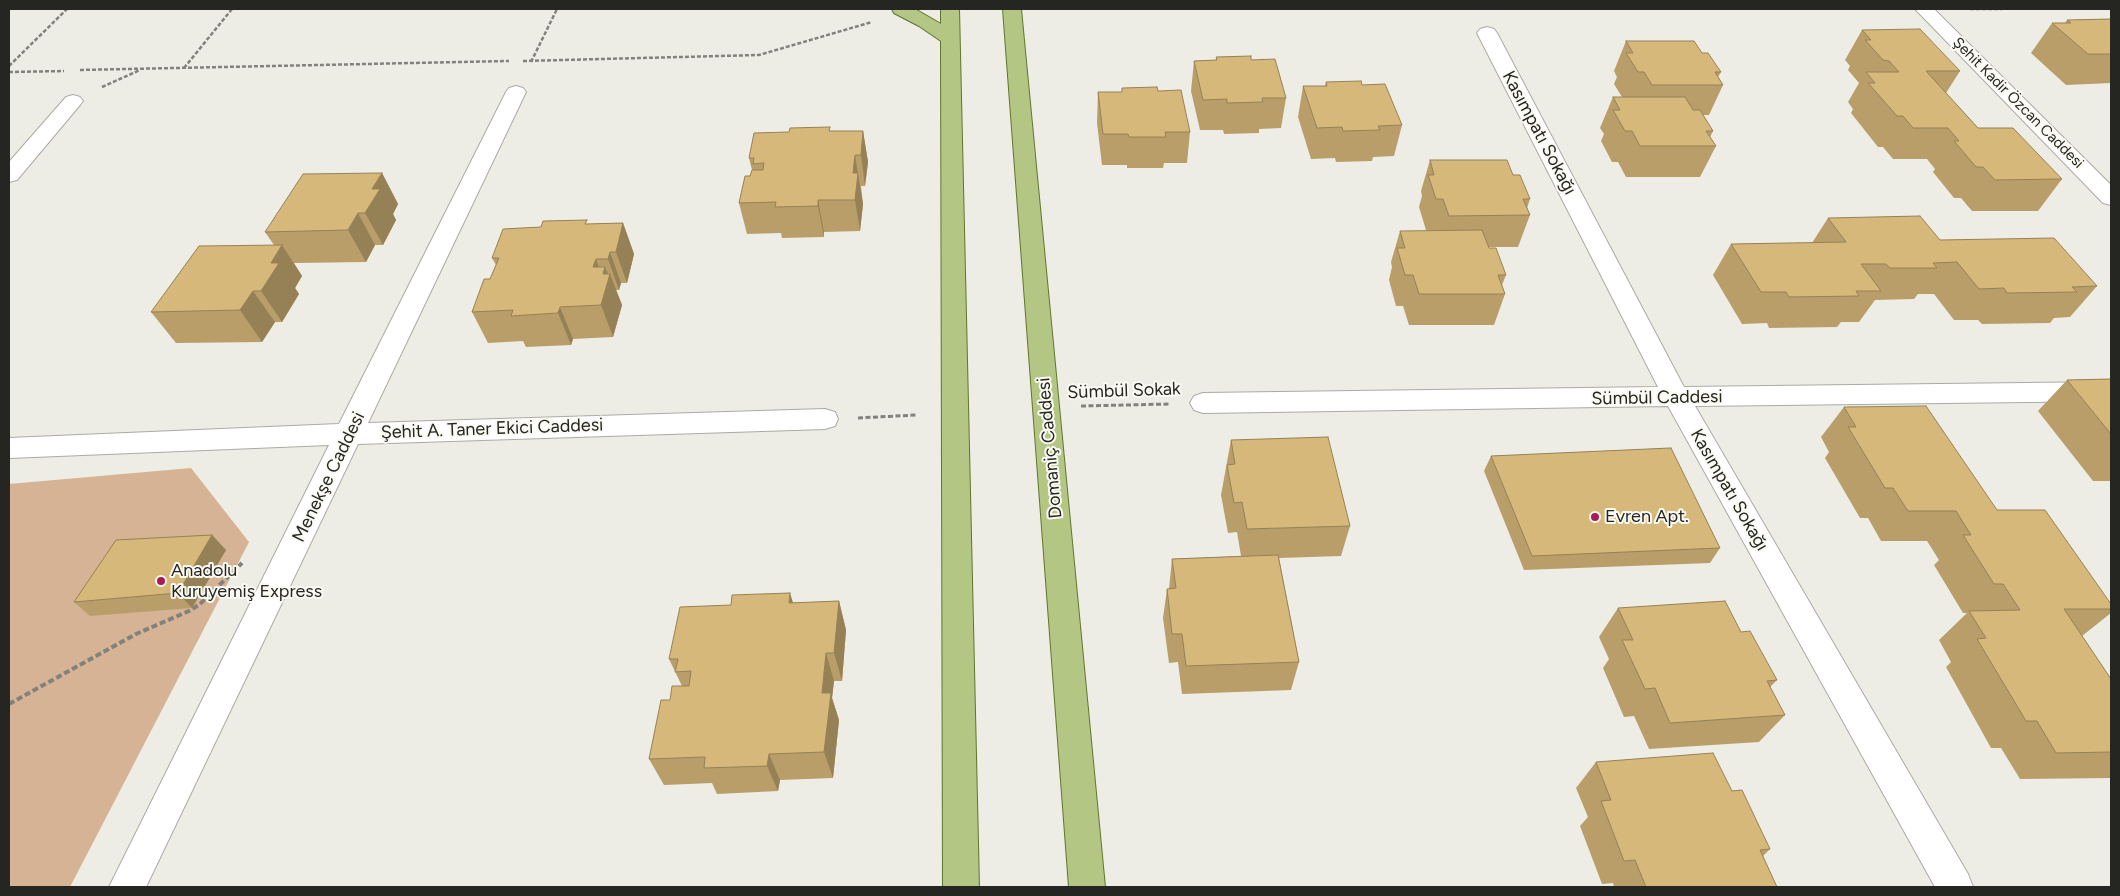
<!DOCTYPE html>
<html>
<head>
<meta charset="utf-8">
<style>
	body { margin:0 }
	#map { position:relative; width:2120px; height:896px; overflow:hidden; background:#edede5; font-family:Figtree,sans-serif }
	canvas { display:block }
	.frame { position:absolute; inset:0; border:10px solid #252522; pointer-events:none }
</style>
</head>
<body>
<div id="map">
<canvas width="2120" height="896"></canvas>
<div class="frame"></div>
</div>
<script>
const g = document.querySelector('canvas').getContext('2d');
g.lineJoin = 'round';
function fillPath(path, color) {
  g.fillStyle = color;
  g.fill(path, 'evenodd');
}
function toPath(rows) {
  const path = new Path2D();
  for (const r of rows) {
    path.moveTo(r[0], r[1]);
    for (let i = 2; i < r.length; i += 2) path.lineTo(r[i], r[i + 1]);
  }
  return path;
}
function strokePath(path, color, width, dash) {
  g.strokeStyle = color;
  g.lineWidth = width;
  g.lineCap = dash ? 'butt' : 'round';
  g.setLineDash(dash || []);
  g.stroke(path);
}
function drawText(font, color, halo, rows, align = 'center') {
  g.font = font + ' Figtree,sans-serif';
  g.lineWidth = 4;
  g.setLineDash([]);
  g.textBaseline = 'middle';
  g.strokeStyle = halo;
  g.fillStyle = color;
  for (const [text, x, y, turn = 0] of rows) {
    g.save();
    g.translate(x, y);
    g.rotate((+turn || 0) * Math.PI / 180);
    g.textAlign = isNaN(turn) ? turn : align;
    if (halo) g.strokeText(text, 0, 0);
    g.fillText(text, 0, 0);
    g.restore();
  }
}
fillPath(toPath([
	[191,468,249,542,70,887,9,887,9,484]
]), '#d5b394');
const minor = toPath([
	[1915,9,1934,9,2111,185,2111,205,2103,203,1915,9],
	[1487,27,1494,29,1497,33,1684,387,2111,382,2111,401,1695,406,1968,874,1973,887,1935,887,1668,406,1203,413,1194,410,1190,403,1194,396,1203,393,1658,387,1477,33,1480,29,1487,27],
	[516,86,523,88,526,92,368,423,825,409,835,412,838,419,835,426,825,429,358,444,146,887,109,887,329,445,9,458,9,438,339,424,506,92,509,88,516,86],
	[73,95,80,97,83,101,80,105,17,180,9,182,9,162,66,97,73,95]
]);
const major = toPath([
	[892,9,915,9,941,24,941,9,959,9,979,887,943,887,941,41,919,26,894,13,892,9],
	[1003,9,1021,9,1105,887,1069,887,1003,9]
]);
strokePath(minor, '#ababa4', 2);
strokePath(major, '#60752c', 2);
strokePath(toPath([
	[1970,9,2002,9],
	[523,61,759,55,872,22],
	[531,62,557,9],
	[9,66,67,9],
	[184,68,232,9],
	[80,70,509,61],
	[9,72,64,71],
	[102,87,140,70]
]), '#82827d', 2.5, [4, 2]);
strokePath(toPath([
	[1081,406,1170,404],
	[858,418,917,415]
]), '#82827d', 3, [5, 2.5]);
strokePath(toPath([
	[9,704,136,634,189,611,200,604,242,563]
]), '#82827d', 4, [6, 3]);
fillPath(minor, '#fff');
fillPath(major, '#b3c683');
fillPath(toPath([
	[2111,19,2111,83,2066,85,2031,53,2052,23,2065,23,2067,20],
	[1862,30,1960,71,1946,93,1978,128,2062,179,2038,211,1972,211,1961,198,1954,198,1933,172,1935,169,1927,159,1893,159,1883,147,1878,147,1851,113,1853,109,1848,102,1859,83,1848,70,1850,66,1845,60],
	[1626,41,1702,53,1721,72,1718,77,1723,85,1709,115,1703,115,1713,131,1710,137,1716,146,1700,177,1626,177,1618,162,1612,162,1601,141,1604,134,1600,128,1613,97,1622,97,1614,84,1617,77,1614,71],
	[1216,57,1251,60,1286,98,1281,128,1259,129,1259,133,1224,134,1223,130,1200,130,1191,91,1194,61,1216,60],
	[1326,82,1362,85,1402,125,1394,156,1373,157,1372,161,1336,162,1335,158,1311,159,1298,117,1303,86,1325,86],
	[1122,88,1190,132,1187,163,1164,163,1163,168,1127,168,1127,165,1102,165,1097,123,1098,92,1122,92],
	[830,131,863,131,868,162,865,186,861,186,863,204,860,231,824,232,824,237,782,238,781,233,747,234,739,203,750,176,752,170,749,158],
	[1430,160,1513,175,1530,199,1527,208,1530,215,1518,247,1488,247,1506,275,1502,285,1505,294,1494,325,1409,325,1403,306,1396,306,1389,280,1392,267,1391,262,1400,231,1434,231,1426,230,1419,207,1422,196,1421,191],
	[382,173,398,204,393,214,396,220,383,245,375,245,366,262,294,263,302,276,295,288,299,294,282,322,275,322,262,342,176,343,151,312,274,245,265,232],
	[1828,218,1940,240,2097,286,2070,317,2054,318,2050,323,1982,324,1978,320,1954,320,1934,294,1918,294,1914,299,1875,300,1859,322,1841,322,1837,327,1769,328,1767,323,1742,324,1713,275,1731,244,1812,243],
	[623,223,634,254,627,283,621,283,619,290,616,290,622,305,613,337,573,339,571,345,526,347,523,341,488,343,472,312,490,279,496,265,492,258,589,224],
	[2111,379,2111,481,2093,481,2038,411,2067,380],
	[1844,407,1997,510,2111,604,2111,613,2082,636,2111,679,2111,778,2020,779,2001,748,1991,748,1946,667,1951,662,1939,640,1967,613,1963,613,1934,565,1939,560,1927,541,1881,541,1868,518,1860,518,1825,458,1829,452,1821,437],
	[1231,440,1350,526,1341,556,1279,558,1299,662,1291,690,1182,694,1178,662,1169,663,1163,618,1167,589,1169,589,1172,559,1241,556,1237,532,1228,533,1221,495],
	[1491,456,1720,548,1710,563,1524,570,1484,471],
	[212,535,226,550,192,608,90,616,74,602],
	[839,601,846,630,842,681,834,681,832,698,839,720,833,778,780,780,778,791,717,794,712,783,664,785,649,759,670,700,682,686,669,659,793,603],
	[1618,608,1741,632,1777,680,1770,687,1785,715,1759,742,1649,749,1634,716,1624,717,1603,668,1609,659,1599,637],
	[1596,762,1732,791,1770,849,1763,856,1777,887,1614,887,1613,883,1602,884,1580,826,1588,817,1576,788]
]), '#b99e6a');
fillPath(toPath([
	[863,131,868,162,865,186,861,155],
	[855,155,863,204,860,231,855,200,853,173],
	[382,173,398,204,393,214,396,220,383,245,365,213,372,189],
	[818,200,824,232,824,237,818,206],
	[358,213,375,245,366,262,348,230],
	[623,223,634,254,627,283,616,252],
	[282,245,302,276,295,288,299,294,282,322,261,291,271,263],
	[610,252,621,283,619,290,608,259],
	[596,259,606,287,603,274,605,267,609,276,610,274,622,305,613,337,601,305,593,267],
	[253,291,275,322,262,342,240,310],
	[560,307,573,339,571,345,558,313],
	[212,535,226,550,192,608,178,593],
	[790,593,799,622,789,603],
	[839,601,846,630,842,681,834,653],
	[826,653,834,681,832,698,839,720,833,778,824,752,822,693],
	[769,754,780,780,778,791,767,766]
]), '#968156');
const building = toPath([
	[2111,19,2111,54,2088,54,2052,23,2071,23,2067,20,2111,19],
	[1920,29,1960,71,1926,71,1978,128,2013,128,2062,179,1995,180,1983,167,1976,167,1954,141,1959,141,1948,128,1913,128,1903,116,1897,116,1868,83,1875,83,1866,72,1899,72,1889,61,1883,60,1865,40,1871,40,1862,30,1920,29],
	[1626,41,1694,41,1702,53,1708,53,1721,72,1715,72,1723,85,1652,85,1644,72,1638,72,1626,53,1633,53,1626,41],
	[1251,56,1251,60,1275,59,1286,98,1262,98,1263,102,1227,103,1227,99,1203,100,1194,61,1217,60,1216,57,1251,56],
	[1361,81,1362,85,1385,84,1402,125,1378,126,1380,130,1343,131,1342,127,1317,128,1303,86,1327,86,1326,82,1361,81],
	[1157,87,1158,91,1181,90,1190,132,1165,132,1166,137,1129,137,1128,134,1103,134,1098,92,1122,92,1122,88,1157,87],
	[1613,97,1685,97,1693,110,1700,110,1713,131,1706,131,1716,146,1640,146,1632,131,1625,131,1613,110,1620,110,1613,97],
	[830,127,829,131,863,131,861,155,855,155,853,173,858,173,855,200,818,200,818,206,775,207,776,202,739,203,745,176,750,176,752,170,763,170,764,163,753,164,754,158,749,158,754,133,789,132,790,128,830,127],
	[1430,160,1507,160,1513,175,1520,175,1530,199,1523,199,1530,215,1449,216,1443,199,1436,199,1428,175,1434,175,1430,160],
	[382,173,372,189,380,189,365,213,358,213,348,230,265,232,303,174,382,173],
	[1920,216,1940,240,2054,238,2097,286,2072,287,2077,292,2007,293,2004,288,1979,289,1957,262,1933,263,1937,268,1890,268,1886,264,1861,264,1881,291,1856,291,1859,296,1789,297,1786,292,1761,292,1731,244,1846,242,1828,218,1920,216],
	[587,220,585,224,623,223,616,252,610,252,608,259,596,259,593,267,605,267,603,274,610,274,601,305,560,307,558,313,511,316,513,310,472,312,484,279,490,279,499,258,492,258,503,229,541,227,543,221,587,220],
	[1482,230,1489,248,1496,248,1506,275,1498,275,1505,294,1419,294,1413,275,1405,275,1397,248,1405,248,1400,231,1482,230],
	[282,245,271,263,279,263,261,291,253,291,240,310,151,312,199,246,282,245],
	[2111,379,2111,434,2067,380,2111,379],
	[1926,406,1997,510,2045,510,2111,604,2111,609,2064,609,2111,679,2111,752,2056,753,2037,721,2026,721,1977,639,1986,638,1969,611,2020,610,2003,584,1994,584,1963,535,1971,535,1956,511,1908,511,1893,488,1885,488,1848,427,1856,427,1844,407,1926,406],
	[1328,437,1350,526,1247,529,1242,502,1234,503,1227,465,1235,464,1231,440,1328,437],
	[1671,448,1720,548,1532,556,1491,456,1671,448],
	[212,535,178,593,74,602,116,540,212,535],
	[1278,555,1299,662,1186,666,1182,634,1172,634,1167,589,1176,588,1172,559,1278,555],
	[790,593,789,603,839,601,834,653,826,653,822,693,831,693,824,752,769,754,767,766,704,768,705,757,649,759,661,700,670,700,672,686,689,686,691,671,675,672,678,659,669,659,680,607,731,605,732,595,790,593],
	[1725,601,1741,632,1750,631,1777,680,1767,681,1785,715,1670,723,1655,688,1645,689,1622,640,1633,640,1618,608,1725,601],
	[1713,753,1732,791,1742,790,1770,849,1760,850,1777,887,1646,887,1635,860,1624,861,1601,801,1611,800,1596,762,1713,753]
]);
fillPath(building, '#d7b87b');
strokePath(building, '#968156', 1);
for (const [x, y, r, color] of [
	[1595,517,5,"#a91a56"],
	[161,581,5,"#a91a56"]
]) {
  const dot = new Path2D();
  dot.arc(x, y, r, 0, 2 * Math.PI);
  g.fillStyle = color;
  g.fill(dot);
  strokePath(dot, '#fafaf3', 2);
}
drawText('15px', '#252522', '#fafaf3', [
	["Şehit Kadir Özcan Caddesi",2018,103,45]
]);
drawText('18px', '#252522', '#fafaf3', [
	["Kasımpatı Sokağı",1539,133,62],
	["Sümbül Sokak",1124,391,-2],
	["Sümbül Caddesi",1657,398,-1],
	["Şehit A. Taner Ekici Caddesi",492,429,-2],
	["Domaniç Caddesi",1050,448,-95],
	["Menekşe Caddesi",329,477,-64],
	["Kasımpatı Sokağı",1729,490,60]
]);
drawText('18px', '#252522', '#fafaf3', [
	["Evren Apt.",1605,517],
	["Anadolu",171,571],
	["Kuruyemiş Express",171,592]
], 'left');
</script>
</body>
</html>
